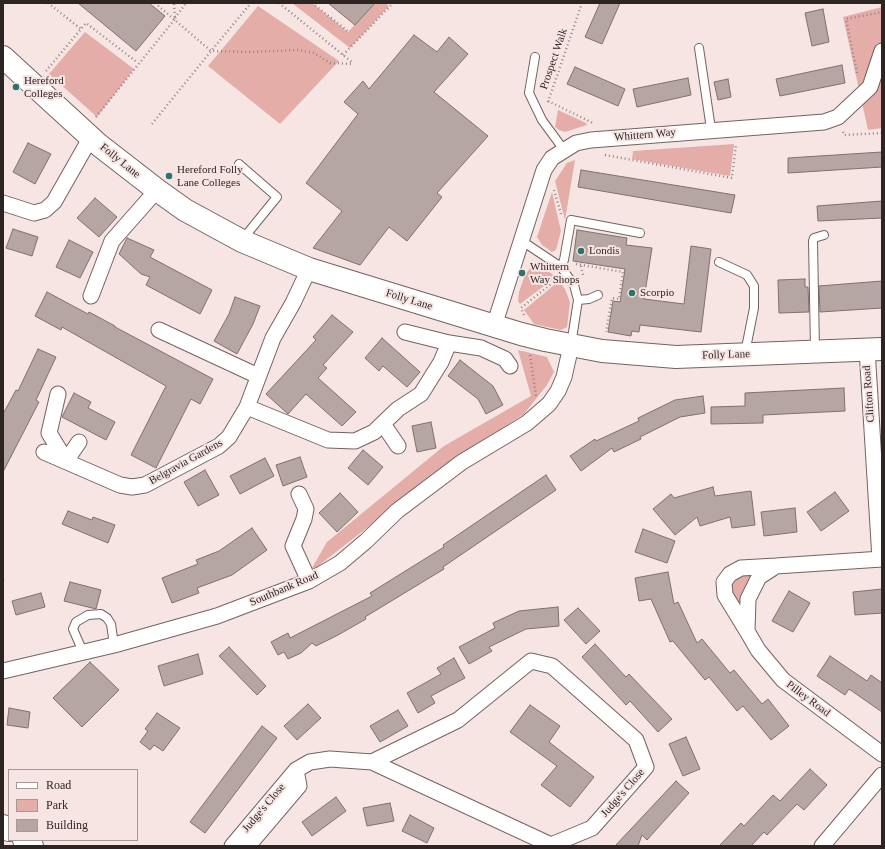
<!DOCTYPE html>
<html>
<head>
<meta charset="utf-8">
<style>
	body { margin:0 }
	#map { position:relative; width:885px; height:849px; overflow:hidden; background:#f7e5e3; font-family:"Times New Roman",serif }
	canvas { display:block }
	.frame { position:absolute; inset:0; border:4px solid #2c2524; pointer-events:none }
	.legend { position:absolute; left:8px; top:769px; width:130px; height:72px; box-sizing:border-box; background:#f7e5e3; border:1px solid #a69897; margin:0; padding:5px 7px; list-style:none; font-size:12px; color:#2c2524 }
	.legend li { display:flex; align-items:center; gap:8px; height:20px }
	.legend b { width:20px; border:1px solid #a69897 }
</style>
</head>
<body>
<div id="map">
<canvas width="885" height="849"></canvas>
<div class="frame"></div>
<ul class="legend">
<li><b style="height:5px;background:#fff"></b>Road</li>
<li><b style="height:11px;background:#e4ada7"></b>Park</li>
<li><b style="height:11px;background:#b6a6a3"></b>Building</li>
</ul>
</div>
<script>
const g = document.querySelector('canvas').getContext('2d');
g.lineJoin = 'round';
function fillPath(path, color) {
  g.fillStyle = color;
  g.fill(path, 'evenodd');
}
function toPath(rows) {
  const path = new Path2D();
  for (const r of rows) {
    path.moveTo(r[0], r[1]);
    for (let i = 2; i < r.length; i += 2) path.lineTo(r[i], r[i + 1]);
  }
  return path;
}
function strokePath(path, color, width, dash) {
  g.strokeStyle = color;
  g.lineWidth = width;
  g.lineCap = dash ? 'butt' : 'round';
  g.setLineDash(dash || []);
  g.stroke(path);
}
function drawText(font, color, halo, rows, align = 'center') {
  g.font = font + ' "Times New Roman",serif';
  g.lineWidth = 4;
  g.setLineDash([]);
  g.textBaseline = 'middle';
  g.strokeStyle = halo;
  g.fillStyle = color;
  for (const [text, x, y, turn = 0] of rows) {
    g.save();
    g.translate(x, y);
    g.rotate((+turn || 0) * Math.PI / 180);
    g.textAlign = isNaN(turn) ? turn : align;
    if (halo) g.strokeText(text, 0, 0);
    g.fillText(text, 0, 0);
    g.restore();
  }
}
fillPath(toPath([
	[292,3,312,3,348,32,375,3,385,3,389,6,350,48],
	[258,6,339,61,280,124,208,66],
	[882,7,882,128,868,130,843,17],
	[85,32,134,69,97,117,49,74],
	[558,110,586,123,587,125,565,132,559,130,555,127],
	[734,144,730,176,632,159,633,151],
	[575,160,565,220,555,181,567,163],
	[552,192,561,231,556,250,552,252,542,245,537,237],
	[539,264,556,277,520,304,518,301,519,292,525,275,531,267],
	[559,281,565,289,570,302,567,327,561,330,534,324,524,310],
	[518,350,547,357,554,372,547,385,524,414,463,453,309,573,327,542,444,446,531,396],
	[741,568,759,577,747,631,732,608,730,574]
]), '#e4ada7');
const building = toPath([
	[78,3,149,3,165,16,136,51,78,3],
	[328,3,375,3,355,25,328,3],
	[600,3,620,3,602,44,585,37,600,3],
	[823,9,829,42,812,46,805,13,823,9],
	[414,35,437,52,449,37,468,54,434,92,488,136,437,193,442,197,407,241,389,227,360,265,313,248,342,211,306,183,358,114,344,102,363,81,369,89,414,35],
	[842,65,845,83,780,96,776,79,842,65],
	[575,67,625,89,618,106,567,84,575,67],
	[688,78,691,95,637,107,633,89,688,78],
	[728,79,731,97,718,100,714,82,728,79],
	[28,143,51,154,35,184,13,172,28,143],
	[882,152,882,167,788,173,788,158,882,152],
	[581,170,735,195,731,213,578,187,581,170],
	[95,198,117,217,99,237,77,218,95,198],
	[882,201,882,218,818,221,817,206,882,201],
	[13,229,38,237,32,256,6,248,13,229],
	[577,230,627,238,626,245,652,248,644,299,684,304,691,246,711,249,701,332,640,325,639,332,632,331,631,336,608,332,613,301,620,302,625,269,573,261,577,230],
	[127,238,154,250,150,257,212,290,200,314,146,285,150,277,141,274,119,254,127,238],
	[69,240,93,252,80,278,56,267,69,240],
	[805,279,805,287,808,287,809,312,779,313,778,280,805,279],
	[882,281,882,308,820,312,819,286,882,281],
	[47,292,88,314,89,312,115,326,115,327,213,379,200,404,191,399,156,468,131,455,166,386,62,327,61,330,35,316,47,292],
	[235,297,260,306,253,324,237,354,214,341,229,314,235,297],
	[332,315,353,332,323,365,327,368,318,378,356,412,342,426,306,394,288,414,266,394,316,340,313,337,332,315],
	[382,338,420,372,407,387,383,366,379,371,365,358,382,338],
	[38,349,56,357,36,400,39,402,3,472,3,414,16,390,18,391,38,349],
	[460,360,493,386,503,405,486,414,478,399,448,376,460,360],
	[844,388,845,411,763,415,763,423,711,424,711,407,745,406,745,393,844,388],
	[74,393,91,402,88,408,115,422,106,440,62,417,74,393],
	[703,396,705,413,680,417,640,437,641,439,614,452,612,448,581,471,570,456,595,439,596,441,639,421,638,418,675,400,703,396],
	[431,422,436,448,417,452,412,426,431,422],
	[363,450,383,467,368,485,348,468,363,450],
	[300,457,307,477,283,486,276,465,300,457],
	[265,458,274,476,240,494,230,476,265,458],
	[205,470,219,495,198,506,184,482,205,470],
	[546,475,556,490,443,567,444,569,365,617,366,619,338,635,316,646,312,643,301,653,288,659,284,652,278,655,271,642,288,633,290,638,372,596,370,593,444,547,443,545,546,475],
	[713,487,715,496,751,491,755,525,732,528,730,517,700,526,697,517,675,535,653,509,671,494,674,498,713,487],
	[835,492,849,511,821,531,807,512,835,492],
	[340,493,358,512,337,532,319,513,340,493],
	[795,508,797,532,764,536,761,512,795,508],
	[68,511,92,520,93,517,115,525,108,543,62,524,68,511],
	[252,528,267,550,232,575,197,588,199,593,172,603,162,578,198,564,196,560,219,551,252,528],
	[643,529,675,541,667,563,635,552,643,529],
	[668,572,674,604,678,602,697,643,702,639,730,673,734,670,762,704,768,699,789,726,771,740,743,706,737,711,709,677,705,680,673,641,670,642,651,599,639,601,635,578,668,572],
	[70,582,101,590,96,609,64,601,70,582],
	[882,589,882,613,855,615,853,592,882,589],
	[789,591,810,603,793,632,772,621,789,591],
	[41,593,45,607,16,615,12,601,41,593],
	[558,607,559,626,526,629,489,647,492,651,469,664,459,647,495,628,493,623,519,611,558,607],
	[578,608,600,631,586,644,564,620,578,608],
	[595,644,626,677,629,674,672,719,658,732,630,701,626,705,582,657,595,644],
	[229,647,266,686,257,695,219,656,229,647],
	[198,654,203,674,164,686,158,666,198,654],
	[830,656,867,681,871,675,882,683,882,712,849,689,845,695,817,676,830,656],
	[454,658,465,678,431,696,435,703,418,713,407,693,441,674,437,668,454,658],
	[90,662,119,690,82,727,53,698,90,662],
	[308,704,321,718,297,740,284,726,308,704],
	[530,705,560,726,549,742,594,777,570,807,541,785,557,766,510,732,530,705],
	[9,708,30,712,28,728,7,725,9,708],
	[398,710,408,726,380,742,370,726,398,710],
	[157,713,180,728,163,751,154,745,150,750,140,742,148,731,145,729,157,713],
	[262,726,277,738,205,833,190,822,262,726],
	[686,737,700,769,683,776,669,744,686,737],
	[810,769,827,785,804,810,797,804,767,835,764,832,751,846,719,846,741,823,744,826,773,795,780,801,810,769],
	[676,781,689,793,647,840,642,835,638,846,615,846,676,781],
	[336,797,346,811,312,836,302,822,336,797],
	[390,803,394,821,367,826,363,808,390,803],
	[410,815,434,828,427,843,402,831,410,815]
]);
fillPath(building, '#b6a6a3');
strokePath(building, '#7f6f6d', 1);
const lane = toPath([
	[699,48,711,129],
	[535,57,529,93,542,120,564,150],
	[239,164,277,197,242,240],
	[522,241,561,267,574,285,578,300,571,345],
	[719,262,747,275,754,286,754,308,745,353],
	[561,267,564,260,571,220,640,233],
	[578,300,589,299,598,295],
	[815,350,813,241,814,238,824,235],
	[83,652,73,629,76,622,88,615,101,614,107,618,111,624,114,645]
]);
const street = toPath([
	[3,203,34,213,45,210,54,202,91,137],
	[91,296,112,241,157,190],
	[494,326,544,170,552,158,576,143,591,140,824,122,838,117,870,87,882,51],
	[159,330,258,376],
	[449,343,481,348,505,359,510,366],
	[867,349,880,559],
	[58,394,49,433,66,461,79,442],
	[247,407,328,440,355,441,374,432,398,409,421,394,441,362,449,343,405,332],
	[383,424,398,446],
	[44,452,120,485,132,487,145,485,219,446,229,437,247,407,273,338,293,303,309,269],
	[299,494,306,509,304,519,293,546,309,581],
	[882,559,776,566,759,577,748,599,747,631,758,650,783,680,882,754],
	[747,631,725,595,724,582,730,574,741,568,776,566],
	[3,671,114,645,217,616,309,581,340,563,366,541,397,511,462,462,527,423,549,404,558,391,564,377,571,346],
	[232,846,296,770,310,762,330,759,372,762,458,720,531,661,552,666,636,740,646,767,592,828,551,845,372,762],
	[248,846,299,786,296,770],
	[822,846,882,775]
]);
const secondary = toPath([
	[3,57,99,145,157,190,185,210,242,241,309,269,521,334,545,340,602,351,676,357,882,349],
	[3,826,9,830],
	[24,840,32,846]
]);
strokePath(lane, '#726361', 10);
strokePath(street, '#726361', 17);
strokePath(secondary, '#726361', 24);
strokePath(toPath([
	[48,3,81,29],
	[155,3,211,51,251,3],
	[279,3,353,63],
	[312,3,349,32],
	[175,18,186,3],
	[343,55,393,3],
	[46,71,86,23,138,63],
	[857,73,846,19,882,12],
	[548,101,593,123],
	[548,102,582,3],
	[96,117,175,19,174,3],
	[152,124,211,51,249,52,299,50,314,53,330,63,354,64],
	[843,132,844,135,882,133],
	[605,155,732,178,736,144],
	[554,190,561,214],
	[576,264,623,272,619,299,612,298,606,332],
	[581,266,583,275],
	[524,315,521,308,556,280],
	[530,355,536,396],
	[3,580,4,578]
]), '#928684', 2.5, [1, 3]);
strokePath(lane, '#fff', 8);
strokePath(street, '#fff', 15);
strokePath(secondary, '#fff', 22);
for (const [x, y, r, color] of [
	[16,87,4,"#297371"],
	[169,176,4,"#297371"],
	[581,251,4,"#297371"],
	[522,273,4,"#297371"],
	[632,293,4,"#297371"]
]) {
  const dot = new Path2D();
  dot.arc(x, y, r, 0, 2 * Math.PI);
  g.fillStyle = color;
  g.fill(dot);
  strokePath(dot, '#f7e5e3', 1.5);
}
drawText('11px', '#2c2524', '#f7e5e3', [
	["Prospect Walk",554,59,-71],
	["Whittern Way",645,135,-5],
	["Folly Lane",120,161,39],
	["Folly Lane",409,300,17],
	["Folly Lane",726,355,-2],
	["Clifton Road",869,394,-94],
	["Belgravia Gardens",186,462,-29],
	["Southbank Road",284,589,-23],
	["Pilley Road",808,699,37],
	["Judge's Close",623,793,-49],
	["Judge's Close",264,808,-50]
]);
drawText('11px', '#2c2524', '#f7e5e3', [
	["Hereford",24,81],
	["Colleges",24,94],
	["Hereford Folly",177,170],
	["Lane Colleges",177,183],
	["Londis",589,251],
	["Whittern",530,267],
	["Way Shops",530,280],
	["Scorpio",640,293]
], 'left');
</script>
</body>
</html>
